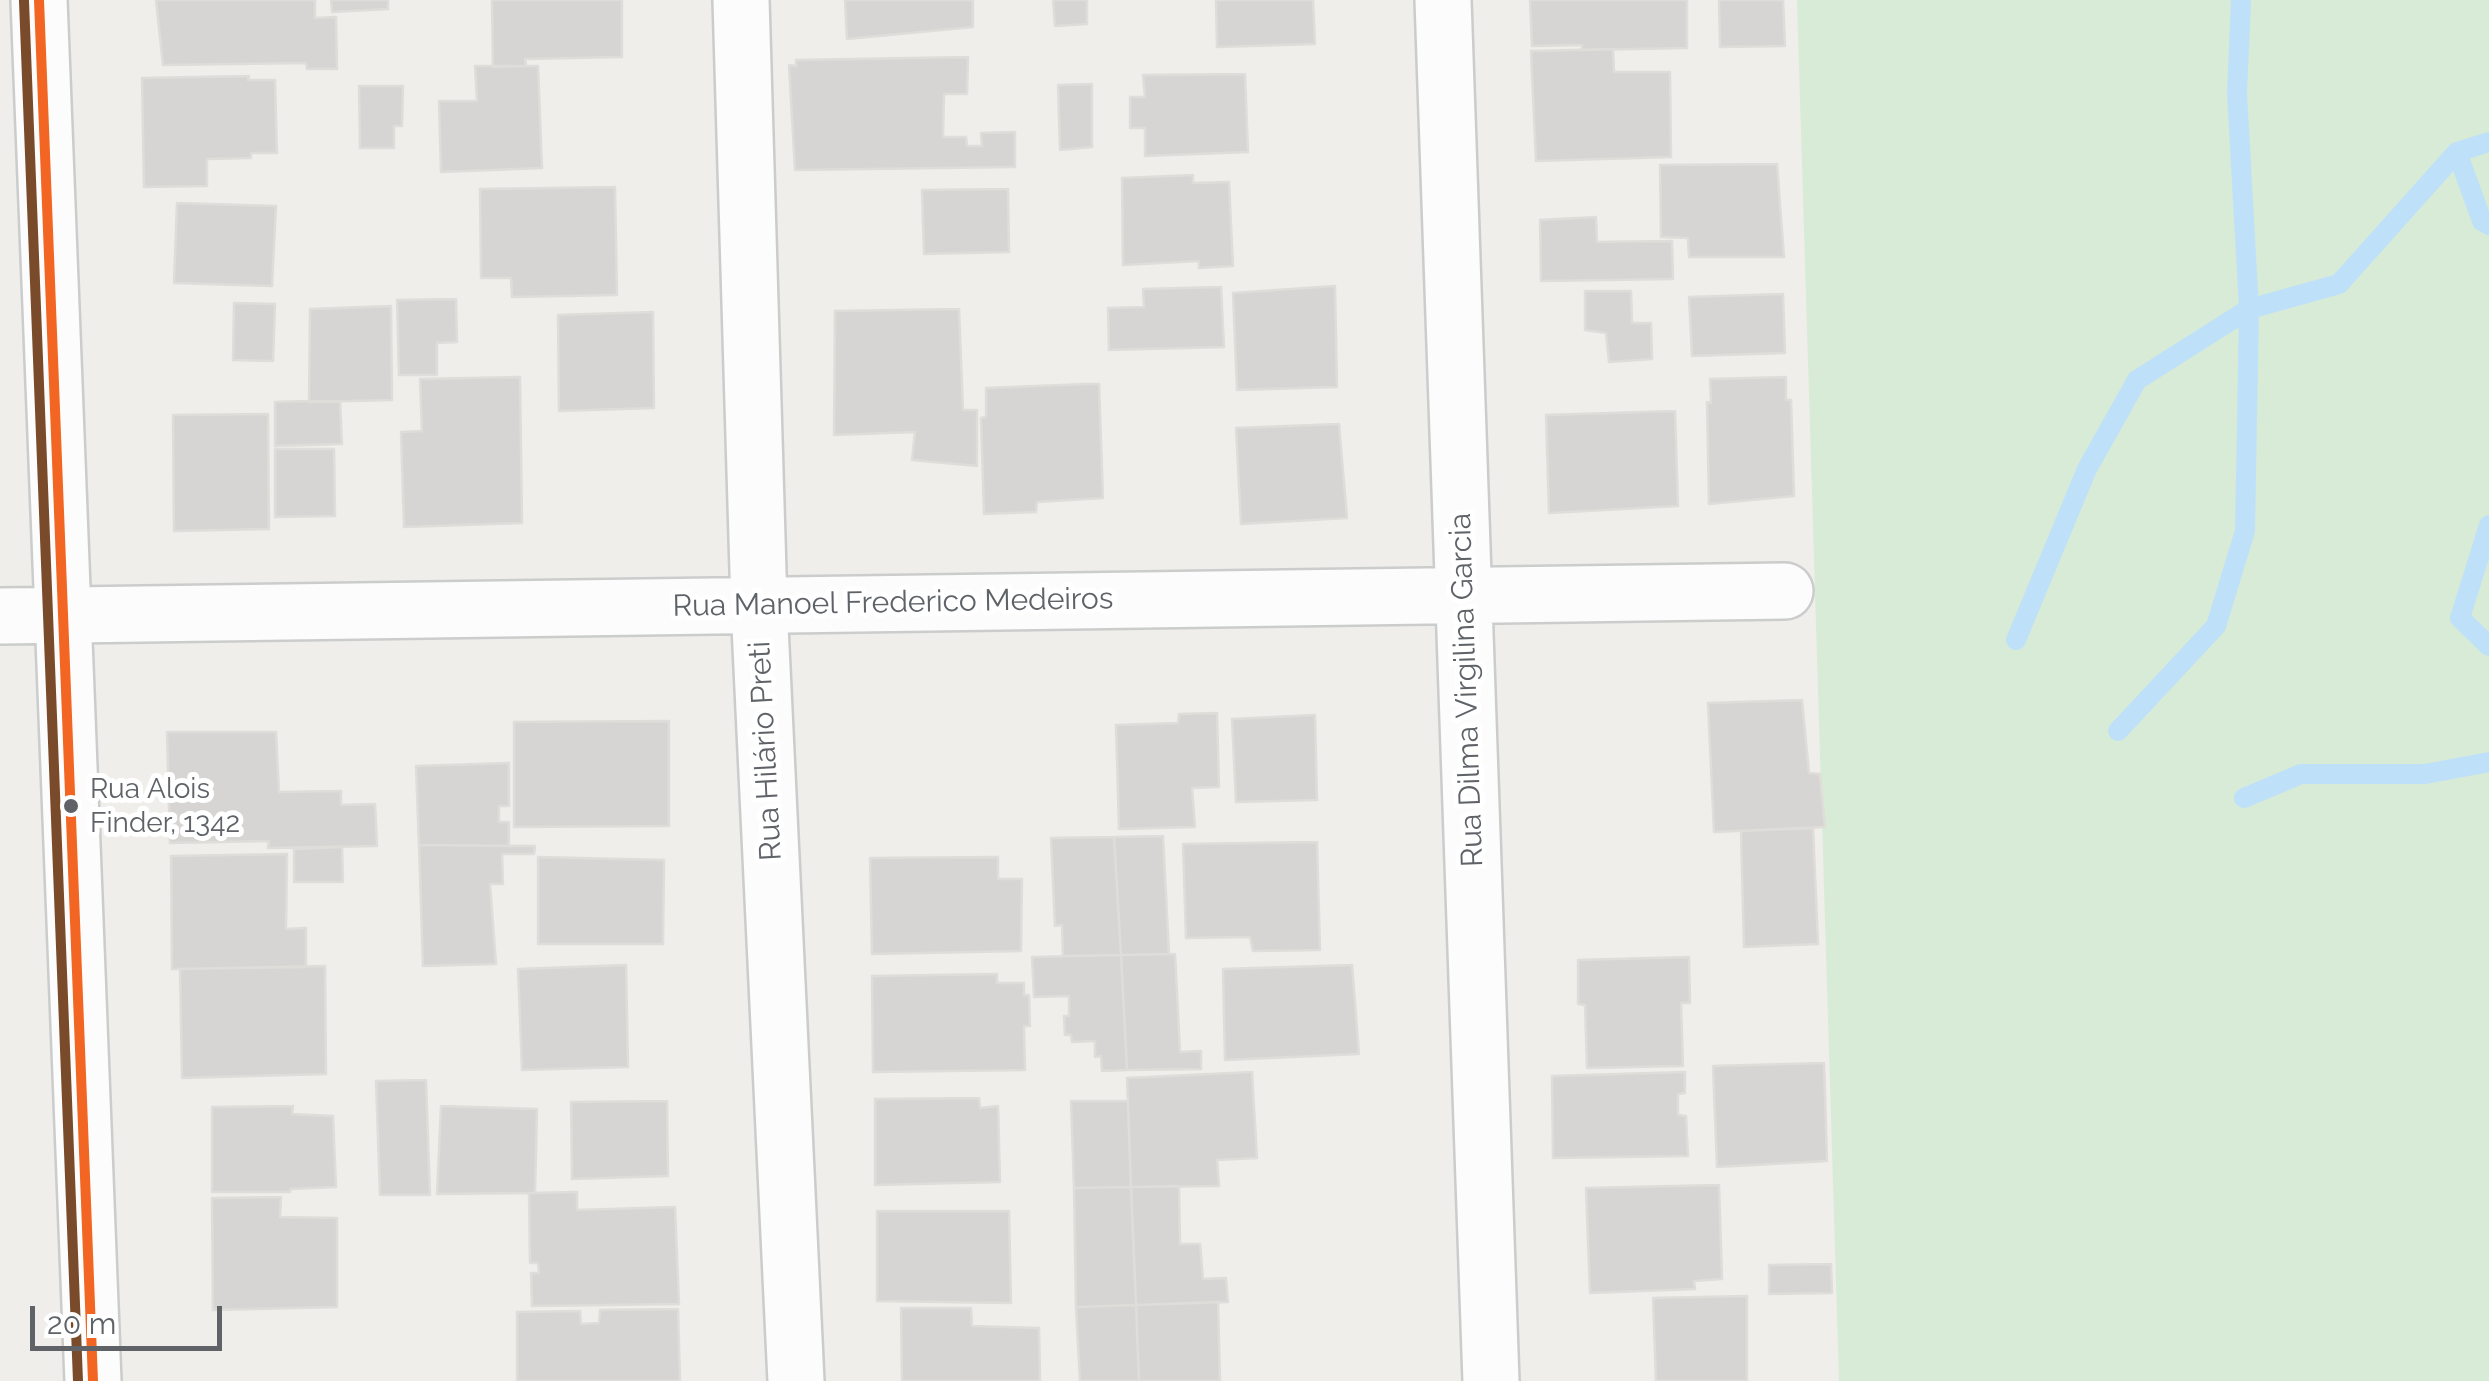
<!DOCTYPE html>
<html>
<head>
<meta charset="utf-8">
<style>
	body { margin:0 }
	#map { position:relative; width:2489px; height:1381px; overflow:hidden; background:#efeeea; font-family:Raleway,sans-serif }
	canvas { display:block }
	.scale { position:absolute; left:30px; top:1306px; width:192px; height:45px; box-sizing:border-box; border:5px solid #5f6368; border-top:0; padding-left:12px; font-size:30px; line-height:35px; white-space:nowrap; color:#5f6368; -webkit-text-stroke:8px #fff; paint-order:stroke }
</style>
</head>
<body>
<div id="map">
<canvas width="2489" height="1381"></canvas>
<div class="scale">20 m</div>
</div>
<script>
const g = document.querySelector('canvas').getContext('2d');
g.lineJoin = 'round';
function fillPath(path, color) {
  g.fillStyle = color;
  g.fill(path, 'evenodd');
}
function toPath(rows) {
  const path = new Path2D();
  for (const r of rows) {
    path.moveTo(r[0], r[1]);
    for (let i = 2; i < r.length; i += 2) path.lineTo(r[i], r[i + 1]);
  }
  return path;
}
function strokePath(path, color, width, dash) {
  g.strokeStyle = color;
  g.lineWidth = width;
  g.lineCap = dash ? 'butt' : 'round';
  g.setLineDash(dash || []);
  g.stroke(path);
}
function drawText(font, color, halo, rows, align = 'center') {
  g.font = font + ' Raleway,sans-serif';
  g.lineWidth = 10;
  g.setLineDash([]);
  g.textBaseline = 'middle';
  g.strokeStyle = halo;
  g.fillStyle = color;
  for (const [text, x, y, turn = 0] of rows) {
    g.save();
    g.translate(x, y);
    g.rotate((+turn || 0) * Math.PI / 180);
    g.textAlign = isNaN(turn) ? turn : align;
    if (halo) g.strokeText(text, 0, 0);
    g.fillText(text, 0, 0);
    g.restore();
  }
}
fillPath(toPath([
	[1797,0,2489,0,2489,1381,1839,1381]
]), '#d8ebd6');
strokePath(toPath([
	[2457,152,2482,221,2489,225],
	[2489,525,2460,618,2489,646],
	[2016,640,2087,469,2137,380,2249,309,2339,284,2457,152,2489,142],
	[2118,731,2216,626,2245,531,2249,309,2237,93,2241,0],
	[2244,798,2301,774,2425,774,2489,762]
]), '#bfe0f9', 20);
const building = toPath([
	[156,0,315,0,315,18,336,17,337,69,307,69,306,63,163,65,156,0],
	[331,0,388,0,388,9,332,12,331,0],
	[492,0,622,0,622,57,525,59,526,66,493,67,492,0],
	[845,0,973,0,973,27,847,39,845,0],
	[1053,0,1087,0,1087,24,1055,26,1053,0],
	[1216,0,1313,0,1315,44,1217,47,1216,0],
	[1530,0,1687,0,1687,48,1582,50,1582,45,1532,46,1530,0],
	[1719,0,1783,0,1785,46,1720,47,1719,0],
	[1613,49,1614,72,1670,72,1671,157,1536,161,1531,51,1613,49],
	[968,57,967,94,944,94,943,137,966,137,967,146,982,146,981,133,1015,132,1015,167,795,170,789,65,796,66,796,60,968,57],
	[475,66,538,66,542,168,441,172,439,101,477,101,475,66],
	[1245,74,1248,152,1145,156,1145,128,1130,128,1130,97,1145,97,1143,75,1245,74],
	[249,76,248,80,275,80,277,153,251,153,251,158,207,159,207,186,144,187,142,78,249,76],
	[1092,84,1092,147,1060,150,1058,85,1092,84],
	[359,86,403,86,402,126,394,126,394,148,360,148,359,86],
	[1777,164,1784,257,1689,257,1688,238,1661,237,1660,165,1777,164],
	[1193,175,1193,183,1229,182,1233,266,1199,268,1199,261,1123,265,1122,178,1193,175],
	[615,187,617,295,512,297,511,278,481,278,480,189,615,187],
	[1008,189,1009,252,924,254,922,190,1008,189],
	[177,203,276,206,272,286,174,283,177,203],
	[1596,217,1597,242,1672,241,1673,279,1541,281,1540,220,1596,217],
	[1335,286,1337,387,1237,390,1233,293,1335,286],
	[1221,287,1224,347,1109,350,1108,308,1144,307,1143,289,1221,287],
	[1585,291,1631,291,1632,323,1651,323,1652,359,1609,362,1606,333,1585,330,1585,291],
	[1783,294,1785,353,1692,356,1689,297,1783,294],
	[456,299,457,342,437,343,437,375,399,375,397,300,456,299],
	[234,303,275,304,273,361,233,360,234,303],
	[391,306,392,400,309,402,310,309,391,306],
	[959,309,963,410,977,410,977,466,912,460,915,432,834,435,835,311,959,309],
	[653,312,654,408,559,411,558,315,653,312],
	[520,377,522,523,404,527,401,432,422,431,420,379,520,377],
	[1786,377,1786,400,1791,400,1794,496,1709,504,1707,402,1711,403,1710,379,1786,377],
	[1087,384,1099,384,1103,498,1037,502,1036,512,984,514,981,418,986,417,986,388,1087,384],
	[309,401,340,402,342,444,275,446,275,402,309,401],
	[1675,411,1678,506,1549,513,1546,415,1675,411],
	[268,414,269,529,174,531,173,415,268,414],
	[1339,424,1347,518,1241,524,1236,428,1339,424],
	[275,449,334,449,335,516,275,517,275,449],
	[1802,700,1809,773,1820,774,1825,827,1714,832,1708,703,1802,700],
	[1217,713,1219,787,1192,788,1195,827,1119,829,1116,725,1178,723,1179,714,1217,713],
	[1315,715,1317,800,1236,802,1232,719,1315,715],
	[669,721,669,826,514,827,514,722,669,721],
	[167,732,276,732,279,792,341,791,341,805,375,804,377,846,268,848,269,841,170,843,167,732],
	[509,763,509,806,499,806,499,822,509,822,509,846,419,845,416,766,509,763],
	[1813,828,1818,944,1744,947,1741,831,1813,828],
	[1163,836,1169,954,1121,955,1114,837,1163,836],
	[1114,837,1121,955,1063,956,1062,925,1055,926,1051,838,1114,837],
	[1317,842,1320,950,1253,951,1250,937,1186,938,1183,844,1317,842],
	[419,845,535,846,534,854,502,854,503,884,490,884,496,964,423,966,419,845],
	[342,847,343,882,294,882,294,849,342,847],
	[287,854,286,929,306,928,306,967,172,969,171,856,287,854],
	[538,857,664,860,663,944,538,944,538,857],
	[998,857,998,879,1022,879,1021,951,872,954,870,858,998,857],
	[1175,954,1180,1052,1201,1051,1201,1069,1127,1070,1121,955,1175,954],
	[1121,955,1127,1070,1102,1071,1101,1056,1095,1057,1095,1041,1072,1042,1071,1035,1065,1035,1064,1016,1069,1016,1069,996,1034,997,1032,957,1121,955],
	[1689,957,1690,1003,1681,1003,1683,1066,1587,1068,1585,1005,1578,1004,1578,960,1689,957],
	[626,965,628,1067,522,1070,518,969,626,965],
	[1352,965,1359,1054,1225,1060,1223,969,1352,965],
	[325,966,326,1074,182,1078,180,969,325,966],
	[997,974,997,983,1024,983,1024,995,1029,995,1030,1026,1024,1026,1025,1070,873,1072,872,976,997,974],
	[1824,1063,1827,1161,1717,1167,1713,1066,1824,1063],
	[1252,1072,1257,1158,1217,1160,1219,1186,1131,1187,1127,1078,1252,1072],
	[1685,1072,1685,1093,1678,1094,1678,1115,1686,1116,1688,1156,1553,1158,1552,1076,1685,1072],
	[426,1080,430,1195,380,1195,376,1081,426,1080],
	[979,1098,980,1108,998,1106,1000,1182,875,1185,875,1099,979,1098],
	[667,1101,668,1176,572,1179,571,1102,667,1101],
	[1071,1101,1128,1101,1131,1187,1074,1188,1071,1101],
	[293,1106,292,1114,333,1116,336,1187,290,1189,290,1192,212,1192,212,1107,293,1106],
	[441,1106,537,1109,535,1193,437,1194,441,1106],
	[1719,1185,1722,1279,1694,1281,1695,1289,1590,1293,1586,1188,1719,1185],
	[1179,1186,1180,1244,1200,1244,1203,1279,1226,1278,1228,1302,1136,1305,1131,1187,1179,1186],
	[1131,1187,1136,1305,1076,1307,1074,1188,1131,1187],
	[577,1192,577,1210,675,1207,679,1304,532,1306,531,1273,539,1273,538,1263,530,1263,529,1193,577,1192],
	[281,1197,280,1217,337,1218,337,1307,213,1310,212,1198,281,1197],
	[877,1211,1009,1211,1011,1303,877,1301,877,1211],
	[1831,1264,1832,1293,1769,1294,1769,1265,1831,1264],
	[1747,1296,1747,1381,1656,1381,1653,1298,1747,1296],
	[1218,1302,1220,1381,1139,1381,1136,1305,1218,1302],
	[1136,1305,1139,1381,1080,1381,1076,1307,1136,1305],
	[901,1308,971,1308,972,1326,1039,1328,1040,1381,902,1381,901,1308],
	[678,1309,680,1381,517,1381,517,1312,580,1311,581,1324,599,1323,600,1310,678,1309]
]);
fillPath(building, '#d6d5d3');
strokePath(building, '#deddd9', 2.5);
const street = toPath([
	[39,0,93,1381],
	[741,0,759,605,796,1381],
	[1443,0,1491,1381],
	[0,616,1785,591]
]);
strokePath(street, '#cbcccc', 60);
strokePath(street, '#fdfcfc', 55);
strokePath(toPath([
	[39,0,93,1381]
]), '#f26522', 10);
strokePath(toPath([
	[24,1,78,1381]
]), '#7a4b2a', 10);
for (const [x, y, r, color] of [
	[71,806,9,"#5f6368"]
]) {
  const dot = new Path2D();
  dot.arc(x, y, r, 0, 2 * Math.PI);
  g.fillStyle = color;
  g.fill(dot);
  strokePath(dot, '#fff', 4);
}
drawText('28px', '#5f6368', '#fff', [
	["Rua Alois",90,790],
	["Finder, 1342",90,824]
], 'left');
drawText('30px', '#5f6368', '#fff', [
	["Rua Manoel Frederico Medeiros",893,603,-1],
	["Rua Dilma Virgilina Garcia",1467,690,-92],
	["Rua Hilário Preti",766,751,-93]
]);
</script>
</body>
</html>
